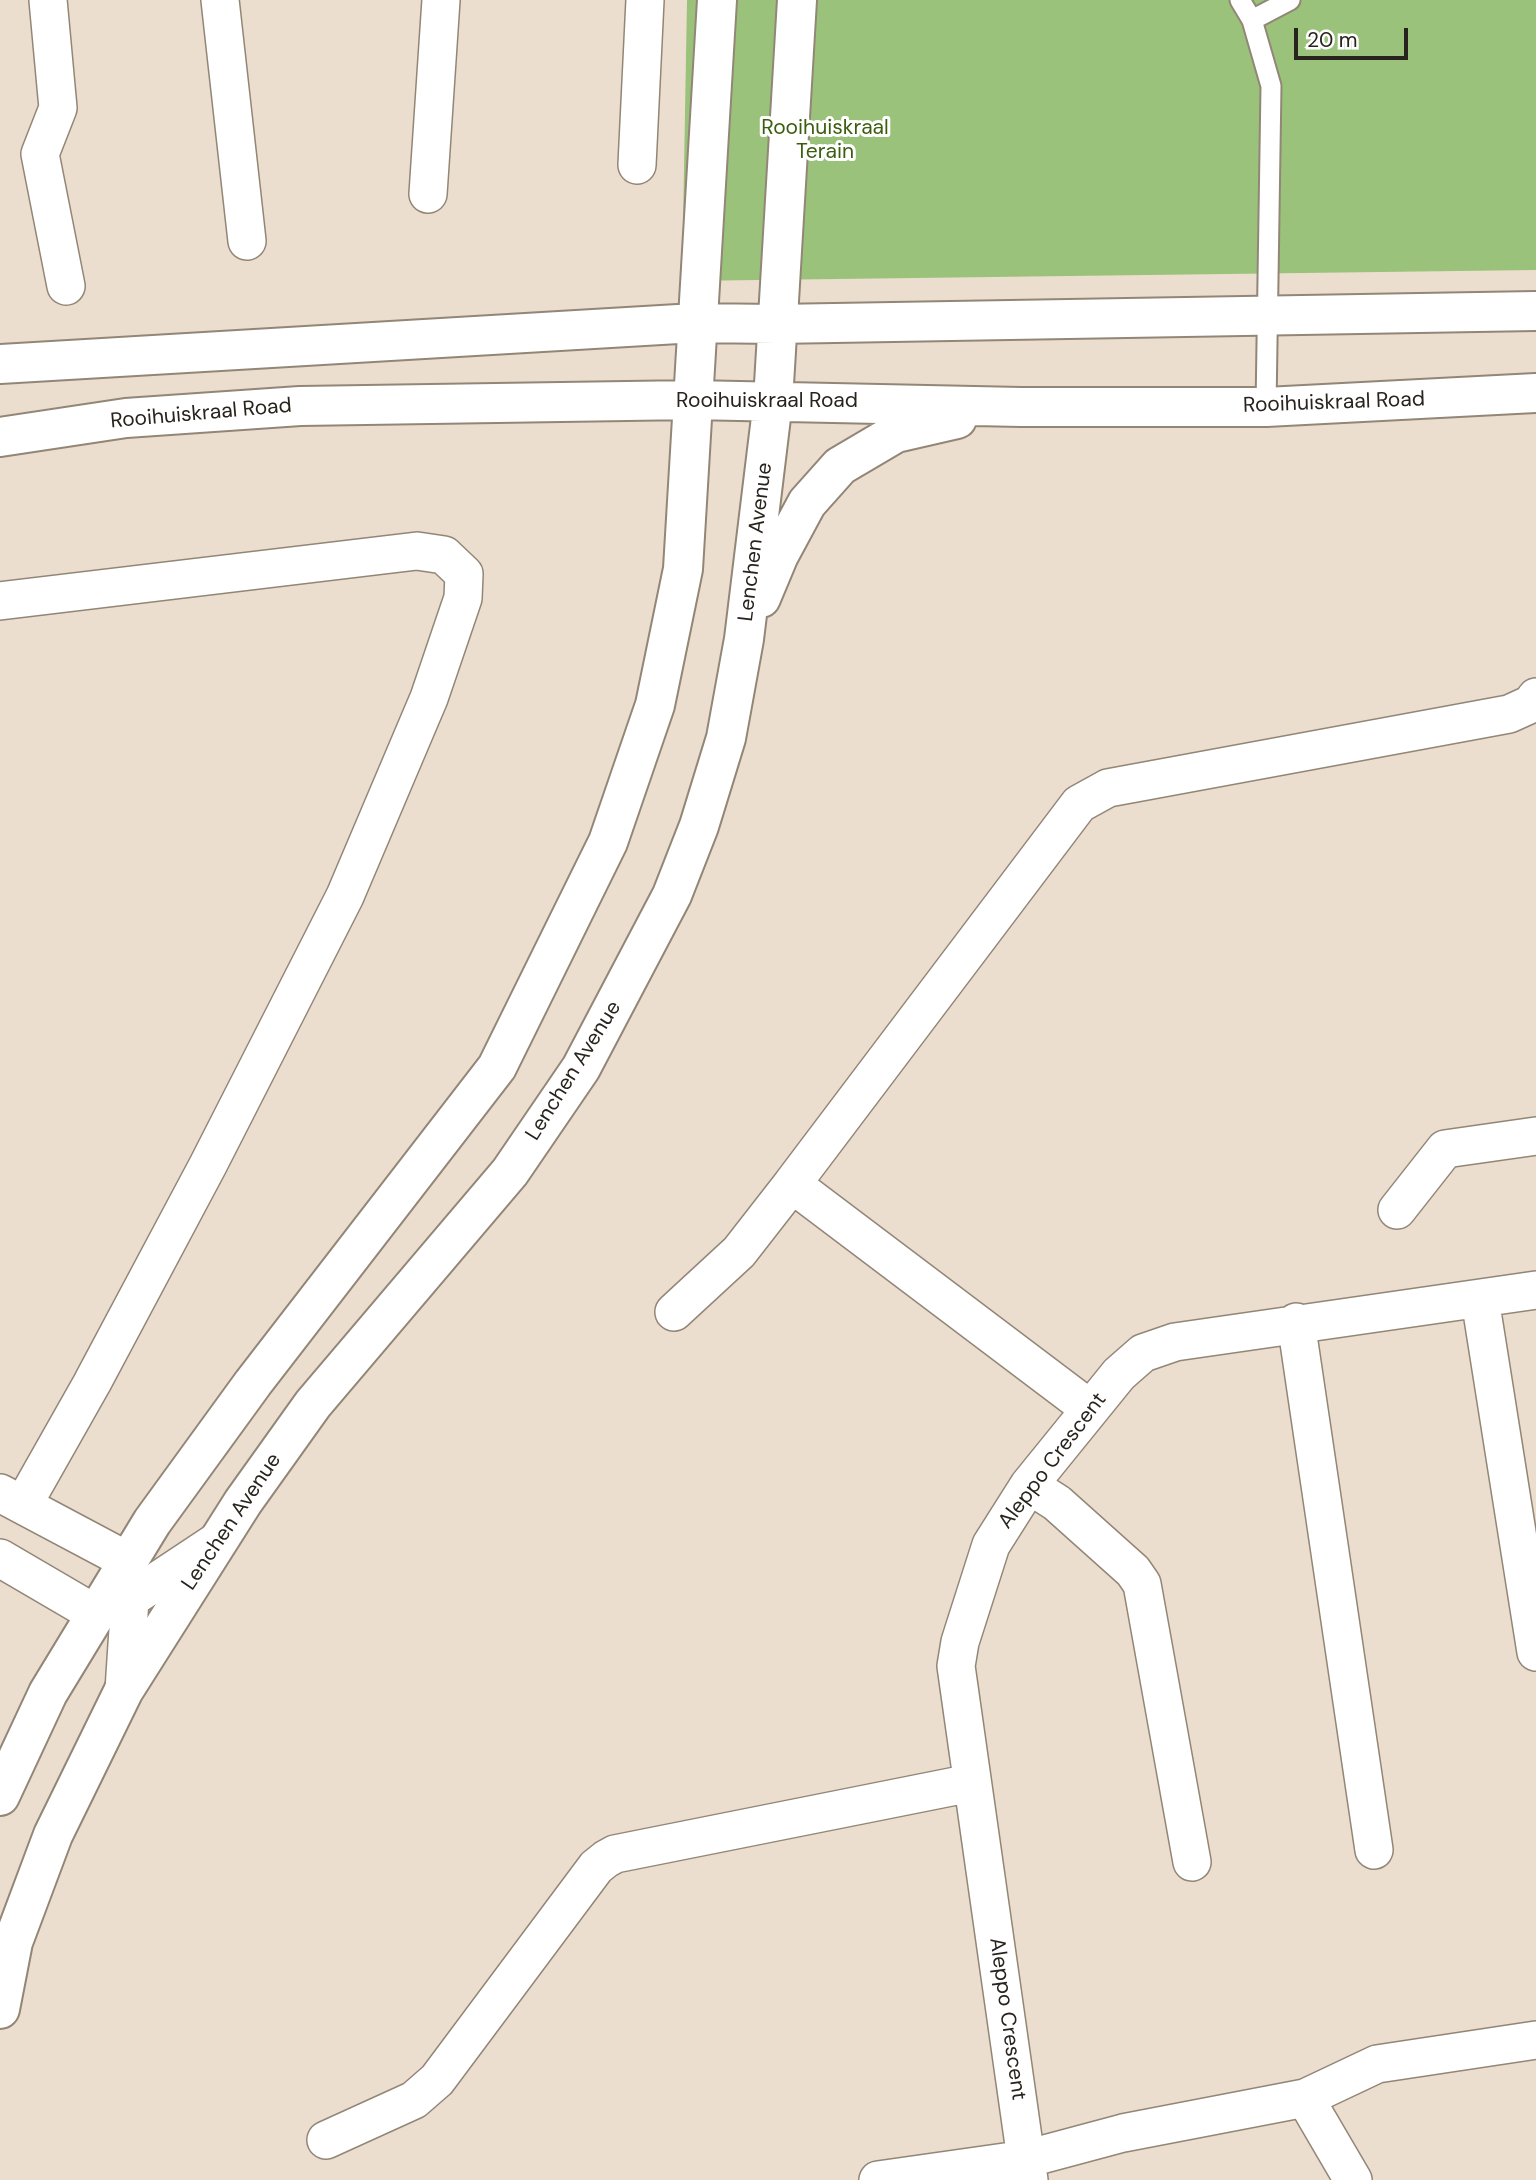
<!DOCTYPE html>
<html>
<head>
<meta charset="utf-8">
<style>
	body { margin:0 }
	#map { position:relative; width:1536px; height:2180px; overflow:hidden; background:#ecdece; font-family:"DM Sans",sans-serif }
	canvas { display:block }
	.scale { position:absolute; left:1294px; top:28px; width:114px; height:32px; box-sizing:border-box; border:4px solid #28231d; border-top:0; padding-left:9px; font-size:21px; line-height:24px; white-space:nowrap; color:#28231d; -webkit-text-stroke:5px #fff; paint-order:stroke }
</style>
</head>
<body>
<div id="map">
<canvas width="1536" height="2180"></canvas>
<div class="scale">20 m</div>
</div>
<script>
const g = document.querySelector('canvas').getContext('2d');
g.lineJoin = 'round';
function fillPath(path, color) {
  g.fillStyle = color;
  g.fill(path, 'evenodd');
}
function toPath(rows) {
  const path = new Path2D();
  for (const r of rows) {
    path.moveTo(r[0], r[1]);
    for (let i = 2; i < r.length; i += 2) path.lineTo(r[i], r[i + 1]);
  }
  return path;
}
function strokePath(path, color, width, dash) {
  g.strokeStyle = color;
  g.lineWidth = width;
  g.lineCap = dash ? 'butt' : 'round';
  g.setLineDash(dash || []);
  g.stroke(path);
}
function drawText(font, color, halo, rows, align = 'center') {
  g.font = font + ' "DM Sans",sans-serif';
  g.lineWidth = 6;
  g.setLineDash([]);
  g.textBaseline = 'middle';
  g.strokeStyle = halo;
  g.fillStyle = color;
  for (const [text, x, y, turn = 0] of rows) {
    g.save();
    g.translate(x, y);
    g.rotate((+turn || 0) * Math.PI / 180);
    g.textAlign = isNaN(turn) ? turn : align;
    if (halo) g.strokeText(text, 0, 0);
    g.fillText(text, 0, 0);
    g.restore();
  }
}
fillPath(toPath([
	[687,0,1536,0,1536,270,682,281]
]), '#9bc27a');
const service = toPath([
	[1240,0,1252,20,1271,86,1266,407],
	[1252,20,1290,0]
]);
const minor = toPath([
	[48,0,58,108,40,154,66,286],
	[220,0,247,241],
	[637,165,645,0],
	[428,194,441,0],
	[0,601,417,551,444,555,464,574,463,598,429,698,345,896,208,1165,92,1383,23,1505],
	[1397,1210,1445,1149,1536,1136],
	[1480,1299,1536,1652],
	[674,1312,739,1252,792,1184],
	[1296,1322,1374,1850],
	[1090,1409,792,1184,1079,804,1108,788,1509,714,1531,704,1536,697],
	[1029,1485,1057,1503,1133,1571,1142,1584,1192,1862],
	[0,1493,126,1560,130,1599,124,1690],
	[0,1558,94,1613,130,1599,219,1540],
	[1305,2098,1353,2180],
	[326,2140,414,2100,437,2080,596,1867,606,1859,615,1854,971,1783],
	[878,2180,1026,2159,1123,2133,1305,2098,1377,2064,1536,2040],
	[1029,2180,956,1666,960,1642,991,1545,1029,1485,1119,1374,1143,1353,1175,1342,1536,1290]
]);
const secondary = toPath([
	[0,364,695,323,776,324,1536,311],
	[0,437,126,418,300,406,692,400,1021,407,1266,407,1536,393],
	[761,598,779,555,807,503,840,466,896,433,957,419],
	[0,1796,48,1693,152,1522,253,1383,497,1067,608,842,655,705,683,569,717,0],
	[0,2009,13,1942,53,1835,124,1690,243,1502,313,1404,510,1172,581,1068,672,895,699,826,726,738,744,639,773,401,797,0]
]);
strokePath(service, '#928677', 23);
strokePath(minor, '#928677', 40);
strokePath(secondary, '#928677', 42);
strokePath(service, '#fff', 19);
strokePath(minor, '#fff', 37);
strokePath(secondary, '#fff', 38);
drawText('21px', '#3a5d0e', '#fff', [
	["Rooihuiskraal",825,128],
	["Terain",825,152]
]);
drawText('21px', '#28231d', '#fff', [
	["Rooihuiskraal Road",767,401],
	["Rooihuiskraal Road",1334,403,-2],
	["Rooihuiskraal Road",201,414,-5],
	["Lenchen Avenue",756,542,-83],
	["Lenchen Avenue",574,1071,-58],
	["Aleppo Crescent",1053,1461,-53],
	["Lenchen Avenue",232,1522,-56],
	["Aleppo Crescent",1007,2019,82]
]);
</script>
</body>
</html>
